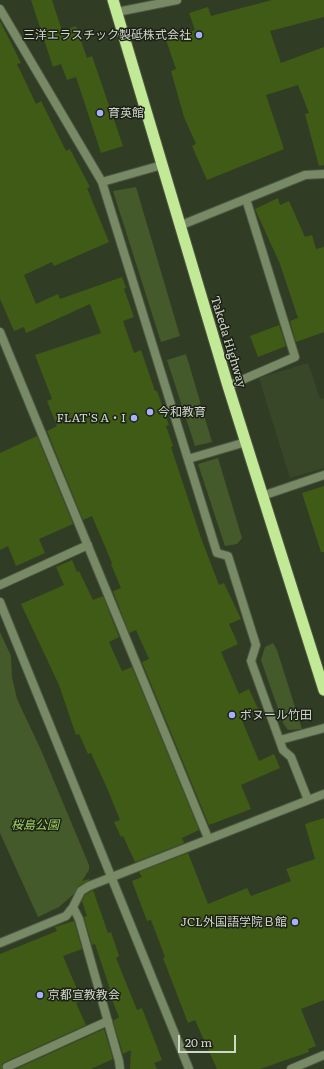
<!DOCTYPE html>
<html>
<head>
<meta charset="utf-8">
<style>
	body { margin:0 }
	#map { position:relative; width:324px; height:1069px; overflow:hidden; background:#313c24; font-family:Literata,serif }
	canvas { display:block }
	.scale { position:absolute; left:178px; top:1035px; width:58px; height:18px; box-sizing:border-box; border:2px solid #d0d7c9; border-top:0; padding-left:5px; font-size:12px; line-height:14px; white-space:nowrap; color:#d0d7c9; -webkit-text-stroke:3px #1c2116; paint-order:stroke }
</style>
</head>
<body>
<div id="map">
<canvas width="324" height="1069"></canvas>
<div class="scale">20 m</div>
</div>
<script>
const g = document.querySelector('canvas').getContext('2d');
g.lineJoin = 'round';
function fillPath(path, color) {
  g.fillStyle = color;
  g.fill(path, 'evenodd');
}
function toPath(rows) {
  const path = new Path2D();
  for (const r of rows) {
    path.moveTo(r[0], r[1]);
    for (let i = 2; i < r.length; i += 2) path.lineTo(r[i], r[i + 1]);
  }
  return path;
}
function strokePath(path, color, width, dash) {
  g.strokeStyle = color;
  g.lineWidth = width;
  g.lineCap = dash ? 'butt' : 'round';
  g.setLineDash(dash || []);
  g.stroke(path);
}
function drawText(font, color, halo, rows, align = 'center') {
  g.font = font + ' Literata,"Noto Sans JP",serif';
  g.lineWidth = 3;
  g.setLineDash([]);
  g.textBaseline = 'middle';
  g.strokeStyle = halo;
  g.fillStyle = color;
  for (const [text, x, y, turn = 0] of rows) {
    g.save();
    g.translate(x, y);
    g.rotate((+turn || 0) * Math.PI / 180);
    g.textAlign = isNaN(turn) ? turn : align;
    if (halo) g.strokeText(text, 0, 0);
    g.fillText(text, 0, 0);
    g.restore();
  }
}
fillPath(toPath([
	[308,363,320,399,324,398,324,468,290,478,259,378]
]), '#394729');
fillPath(toPath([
	[136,187,180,336,161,342,113,191],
	[186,354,212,442,195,446,167,360],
	[218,458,242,538,237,544,225,546,198,464],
	[0,632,11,656,12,677,17,699,41,750,89,865,89,870,74,894,59,907,38,917,0,833],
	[273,643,277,650,302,729,288,730,283,723,261,660,265,647]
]), '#455a2b');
fillPath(toPath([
	[31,0,52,0,62,31,76,26,87,58,92,56,123,146,101,153,76,77,67,80,61,64,53,67],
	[272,0,324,0,324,17,270,31,281,63,324,47,324,165,319,166,305,114,309,113,298,85,266,95,284,149,207,180,192,146,196,144,184,117,171,71,176,69,166,40,195,30,189,13,208,7,211,16],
	[0,21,21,63,17,64,36,104,41,101,66,151,70,149,90,187,87,188,109,242,54,266,52,262,24,275,36,304,58,294,60,299,122,277,126,288,124,289,134,317,123,321,134,353,141,350,155,391,157,391,169,425,166,426,173,446,171,447,201,538,219,585,224,583,241,619,229,624,238,644,221,652,239,694,249,689,259,711,241,718,259,761,274,754,280,768,241,785,251,809,209,825,142,662,149,659,136,630,129,633,113,591,121,588,111,564,112,563,92,516,83,520,47,431,57,426,47,401,52,399,35,355,101,333,90,304,26,333,24,327,14,331,0,299],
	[278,198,280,205,289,201,305,237,312,235,316,249,324,247,324,332,296,342,290,321,298,318,280,264,255,209],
	[279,325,286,346,258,357,250,336],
	[37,436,73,524,39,539,45,553,16,566,8,546,0,550,0,453],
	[324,486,324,552,321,552,302,493],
	[72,560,77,572,79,571,93,600,103,596,119,637,109,642,122,671,132,667,199,830,182,838,184,843,135,862,123,836,121,837,114,822,120,820,107,788,91,753,88,754,79,734,76,735,59,685,21,604,64,585,56,567],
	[324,818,324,1000,301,1009,316,1046,308,1049,309,1052,260,1069,217,1069,195,1020,188,1023,163,958,165,957,151,920,147,921,132,881,142,877,139,872,188,853,208,904,247,888,251,896,291,881,286,869,315,859,305,824],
	[89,879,90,880,77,887,76,883],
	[93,890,108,933,111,932,119,956,116,958,137,1010,142,1008,162,1060,154,1063,157,1069,130,1069,131,1050,123,1054,113,1021,119,1017,108,990,110,989,95,944,92,945,84,917,87,916,82,901,85,895],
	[74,921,82,949,63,956,82,1001,76,1003,86,1025,5,1062,2,1064,2,1069,0,1069,0,954,57,931,55,927],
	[104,1029,113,1059,91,1069,16,1069]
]), '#405b16');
const minor = toPath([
	[0,9,102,182,217,553,228,556,256,645,251,661,283,750,291,757,308,800],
	[102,182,162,165],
	[179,226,305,175,324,174],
	[0,332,208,838],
	[228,386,295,357,246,199],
	[188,459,246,442],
	[262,496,324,475],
	[0,585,88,545],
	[0,602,189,1069],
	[280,740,324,728],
	[73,907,79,919,119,1061,120,1069],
	[0,943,66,916,73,907,81,891,89,886,324,794],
	[7,1067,108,1021],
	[291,1069,324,1055]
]);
const tertiary = toPath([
	[117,12,177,0]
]);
const trunk = toPath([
	[113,0,228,386,324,690]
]);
strokePath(minor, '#4e5842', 10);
strokePath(tertiary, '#4e5842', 10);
strokePath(trunk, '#4e5842', 13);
strokePath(minor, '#788965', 8);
strokePath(tertiary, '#788965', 8);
strokePath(trunk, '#c2ea96', 11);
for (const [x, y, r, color] of [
	[199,35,4,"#a8b0fc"],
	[100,113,4,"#a8b0fc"],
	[150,412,4,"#a8b0fc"],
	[134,418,4,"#a8b0fc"],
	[232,715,4,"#a8b0fc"],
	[295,922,4,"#a8b0fc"],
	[40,995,4,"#a8b0fc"]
]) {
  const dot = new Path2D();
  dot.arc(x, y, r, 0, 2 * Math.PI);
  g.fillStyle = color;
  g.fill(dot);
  strokePath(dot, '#1c2116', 1.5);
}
drawText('12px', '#d0d7c9', '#1c2116', [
	["三洋エラスチック製砥株式会社",191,35,"right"],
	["育英館",108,113],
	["今和教育",158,412],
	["FLAT'S A・I",126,418,"right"],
	["ボヌール竹田",240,715],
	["JCL外国語学院Ｂ館",287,922,"right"],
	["京都宣教教会",48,995]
], 'left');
drawText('12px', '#d0d7c9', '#1c2116', [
	["Takeda Highway",228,342,73]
]);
drawText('italic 12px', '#a2d561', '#1c2116', [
	["桜島公園",35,825]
]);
</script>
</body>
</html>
